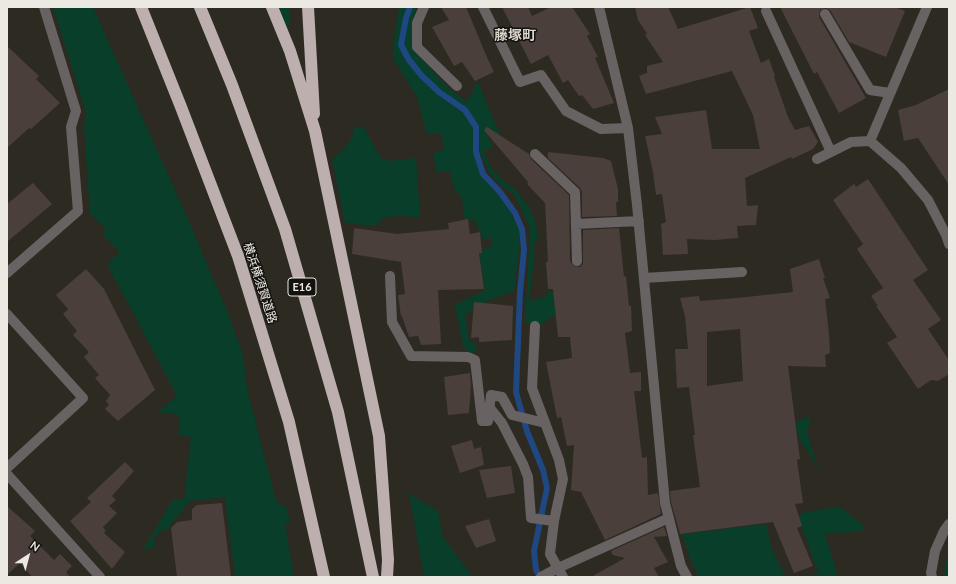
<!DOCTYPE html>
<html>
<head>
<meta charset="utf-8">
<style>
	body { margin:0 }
	#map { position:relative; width:956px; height:584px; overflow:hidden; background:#2d2a21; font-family:Lato,sans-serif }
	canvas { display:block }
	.frame { position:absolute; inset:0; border:8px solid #ece9e3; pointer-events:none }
	.north { position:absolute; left:8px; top:536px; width:40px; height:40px; -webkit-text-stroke:3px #14120e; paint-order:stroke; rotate:36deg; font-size:11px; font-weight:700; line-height:16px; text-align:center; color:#ece9e3 }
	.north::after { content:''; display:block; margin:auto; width:14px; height:18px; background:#ece9e3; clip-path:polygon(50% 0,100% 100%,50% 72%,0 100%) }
</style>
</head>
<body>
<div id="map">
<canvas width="956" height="584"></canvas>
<div class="frame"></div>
<div class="north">N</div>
</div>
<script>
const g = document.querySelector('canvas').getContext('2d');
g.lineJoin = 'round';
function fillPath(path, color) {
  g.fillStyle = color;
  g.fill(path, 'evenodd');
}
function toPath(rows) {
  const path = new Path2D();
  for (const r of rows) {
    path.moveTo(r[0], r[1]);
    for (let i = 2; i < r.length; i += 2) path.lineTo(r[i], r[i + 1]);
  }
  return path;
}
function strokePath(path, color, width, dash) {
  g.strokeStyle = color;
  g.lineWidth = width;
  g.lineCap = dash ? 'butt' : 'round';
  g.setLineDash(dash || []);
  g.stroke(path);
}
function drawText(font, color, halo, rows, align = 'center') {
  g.font = font + ' Lato,"Noto Sans JP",sans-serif';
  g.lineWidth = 3;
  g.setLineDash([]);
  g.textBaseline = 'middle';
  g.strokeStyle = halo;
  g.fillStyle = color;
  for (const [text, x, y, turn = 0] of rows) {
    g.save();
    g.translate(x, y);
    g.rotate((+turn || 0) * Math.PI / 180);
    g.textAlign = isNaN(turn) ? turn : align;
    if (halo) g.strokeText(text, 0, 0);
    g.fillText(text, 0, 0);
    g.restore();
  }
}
fillPath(toPath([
	[53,7,93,7,187,217,227,311,243,355,247,388,276,501,287,508,290,523,285,524,294,577,235,577,225,497,190,501,167,529,159,532,158,536,154,536,155,547,143,550,173,499,184,499,191,437,178,435,180,415,158,412,177,396,107,264,120,252,102,234,106,229,90,214,84,127,86,113],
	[277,7,290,7,290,25,284,26],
	[399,7,406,7,400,47,408,61,421,78,439,95,453,103,464,111,474,127,474,153,481,175,503,201,512,215,519,230,519,251,514,291,485,302,465,315,469,340,474,343,477,348,473,354,468,352,463,346,455,305,485,290,479,253,483,253,483,248,492,247,491,238,482,239,480,231,478,230,475,220,468,221,468,218,464,218,462,198,455,190,449,170,437,173,433,154,444,149,441,134,427,134,417,97,393,58,393,44],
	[412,7,417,7,413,21,411,45,418,55,448,87,466,101,472,94,474,86,478,82,502,139,487,137,493,146,484,152,491,167,501,179,515,189,528,206,534,218,537,229,537,239,534,245,534,259,529,301,535,300,542,297,546,297,547,292,568,290,556,314,540,325,525,323,530,228,514,194,498,183,488,170,480,153,478,128,467,108,440,90,424,75,410,58,403,45,407,19],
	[355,126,364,128,381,158,389,161,416,158,420,217,397,216,384,218,375,226,345,223,332,159,342,151,349,142,353,134],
	[810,416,809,428,806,429,818,468,799,439,796,425,798,421],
	[407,492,438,511,443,537,473,577,424,577,410,498],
	[837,505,862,524,864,527,862,530,859,532,825,533,837,573,836,575,809,577,819,572,818,568,816,568,798,516,806,512,836,507],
	[766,524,772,550,786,577,699,577,691,561,682,534],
	[949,553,949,577,944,577,946,560]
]), '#093e2b');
strokePath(toPath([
	[410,7,406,18,401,45,409,60,422,76,439,92,465,110,476,127,476,152,483,174,500,192,515,213,522,229,524,250,520,292,516,392,527,431,543,470,547,488,534,551,536,570,540,577]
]), '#1f4781', 6);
fillPath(toPath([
	[441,7,466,7,486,55,494,72,475,81,462,62,454,66,432,27,449,20],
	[502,7,528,7,532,16,551,7,572,7,590,34,587,36,598,57,595,58,614,103,593,109,582,95,579,96,568,80,563,83,548,55,531,64],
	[635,7,668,7,678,29,750,7,758,28,749,31,761,63,769,59,775,76,774,77,788,117,795,130,809,126,818,142,813,149,792,159,791,157,745,178,747,206,758,205,756,225,737,226,738,238,715,240,687,239,688,254,663,255,661,224,666,222,662,194,656,195,653,172,645,136,662,134,655,117,706,110,712,149,760,149,753,115,732,71,646,94,639,76,647,73,647,66,663,62,645,35,647,34,638,20],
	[780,7,894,7,905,11,886,57,849,42,830,10,825,8,820,10,819,17,866,98,839,113,817,72,814,74],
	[7,46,39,76,36,79,60,103,31,129,29,128,7,148],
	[949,89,949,185,918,138,904,141,898,110,916,105],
	[487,127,529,154,531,159,569,195,570,261,574,266,580,267,583,264,583,230,619,228,624,277,626,276,629,306,631,306,632,331,625,333,630,373,641,372,641,391,634,391,642,458,647,457,648,495,658,493,661,514,605,540,581,492,571,490,574,445,567,446,561,417,557,418,546,362,572,358,570,337,558,337,553,289,548,289,546,262,548,262,545,203,527,184,528,182,484,130],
	[548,152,603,158,611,161,618,189,618,202,616,202,617,216,582,217,582,192,580,188,548,158],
	[868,179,928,270,913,280,941,320,928,329,949,360,949,374,938,381,931,380,918,389,887,343,897,337,876,306,878,306,871,296,883,288,857,249,863,244,833,200,854,184,856,187],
	[33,183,52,204,7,242,7,204],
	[468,219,470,234,480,232,482,253,479,253,484,289,438,290,441,344,421,345,418,336,409,337,402,316,401,316,398,295,405,294,401,262,352,254,354,228,397,234,449,229,448,223],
	[819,259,825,278,823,278,830,298,825,299,829,334,830,353,825,355,826,367,788,366,800,459,797,460,803,503,795,504,802,526,797,528,813,566,794,573,773,522,680,534,671,502,670,491,700,487,693,435,695,435,689,387,677,388,675,349,688,349,685,316,680,298,699,296,700,301,737,298,793,292,790,269],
	[740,329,743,381,707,386,707,332],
	[86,269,104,289,155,390,118,421,105,409,109,405,106,401,110,395,95,378,99,375,84,357,89,352,73,335,77,331,63,314,68,309,56,295],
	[474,302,513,306,512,340,479,342,479,337,471,338],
	[470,373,471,385,469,413,448,415,444,377],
	[472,440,474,449,481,447,484,465,460,473,451,446],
	[125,462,134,471,112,496,116,500,109,506,117,513,103,527,106,531,104,533,125,552,112,569,70,521,91,502,87,498],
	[511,466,515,493,487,498,479,470],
	[222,503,231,577,177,577,171,528,177,522,192,520,192,509,197,505],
	[7,506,35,531,30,536,54,560,60,554,72,566,66,572,70,577,32,577,20,563,7,575],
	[489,519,496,541,476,548,465,526],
	[664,527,667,536,654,537,668,562,654,568,659,577,591,577,625,558,613,555,611,551]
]), '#4a3f3b');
strokePath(toPath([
	[424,7,417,23,417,47,457,86],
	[483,7,520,82,541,75,566,111,601,129,628,128],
	[599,7,628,128,637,205,665,503,681,566,687,577],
	[927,7,870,141,901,168,928,200,946,235,949,244],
	[766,11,831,152],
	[825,14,870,90,890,93],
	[535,154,575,192,577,261],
	[817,159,851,142,870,141],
	[576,224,639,221],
	[7,273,78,211,71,127,76,111,44,7],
	[390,276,392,322,411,356,468,357,475,360,482,421,488,421,491,395,502,397,512,415,545,423],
	[644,278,742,272],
	[7,314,83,398,7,468],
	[535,326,532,388,559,460,563,479,554,521,550,554,563,577],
	[490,408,502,423,523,464,528,477,531,518,554,521],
	[7,474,100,577],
	[541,577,558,568,669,518],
	[932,577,931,573,935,551,944,531,949,524]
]), '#686262', 10);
strokePath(toPath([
	[141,7,181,107,238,256,289,422,324,577],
	[200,7,232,85,285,229,338,412,373,577],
	[272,7,290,51,315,131,379,436,388,560,387,577],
	[308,7,314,114]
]), '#bdafae', 12);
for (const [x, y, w] of [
	[302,287,28]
]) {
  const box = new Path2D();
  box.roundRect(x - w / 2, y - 9, w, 18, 3);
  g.fillStyle = '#14120e';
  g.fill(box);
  strokePath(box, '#ece9e3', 1);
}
drawText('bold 11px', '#ece9e3', null, [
	["E16",302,287]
]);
drawText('12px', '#ece9e3', '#14120e', [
	["横浜横須賀道路",260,283,72]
]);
drawText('bold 14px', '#dbd6cb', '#14120e', [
	["藤塚町",515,35]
]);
</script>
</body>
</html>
